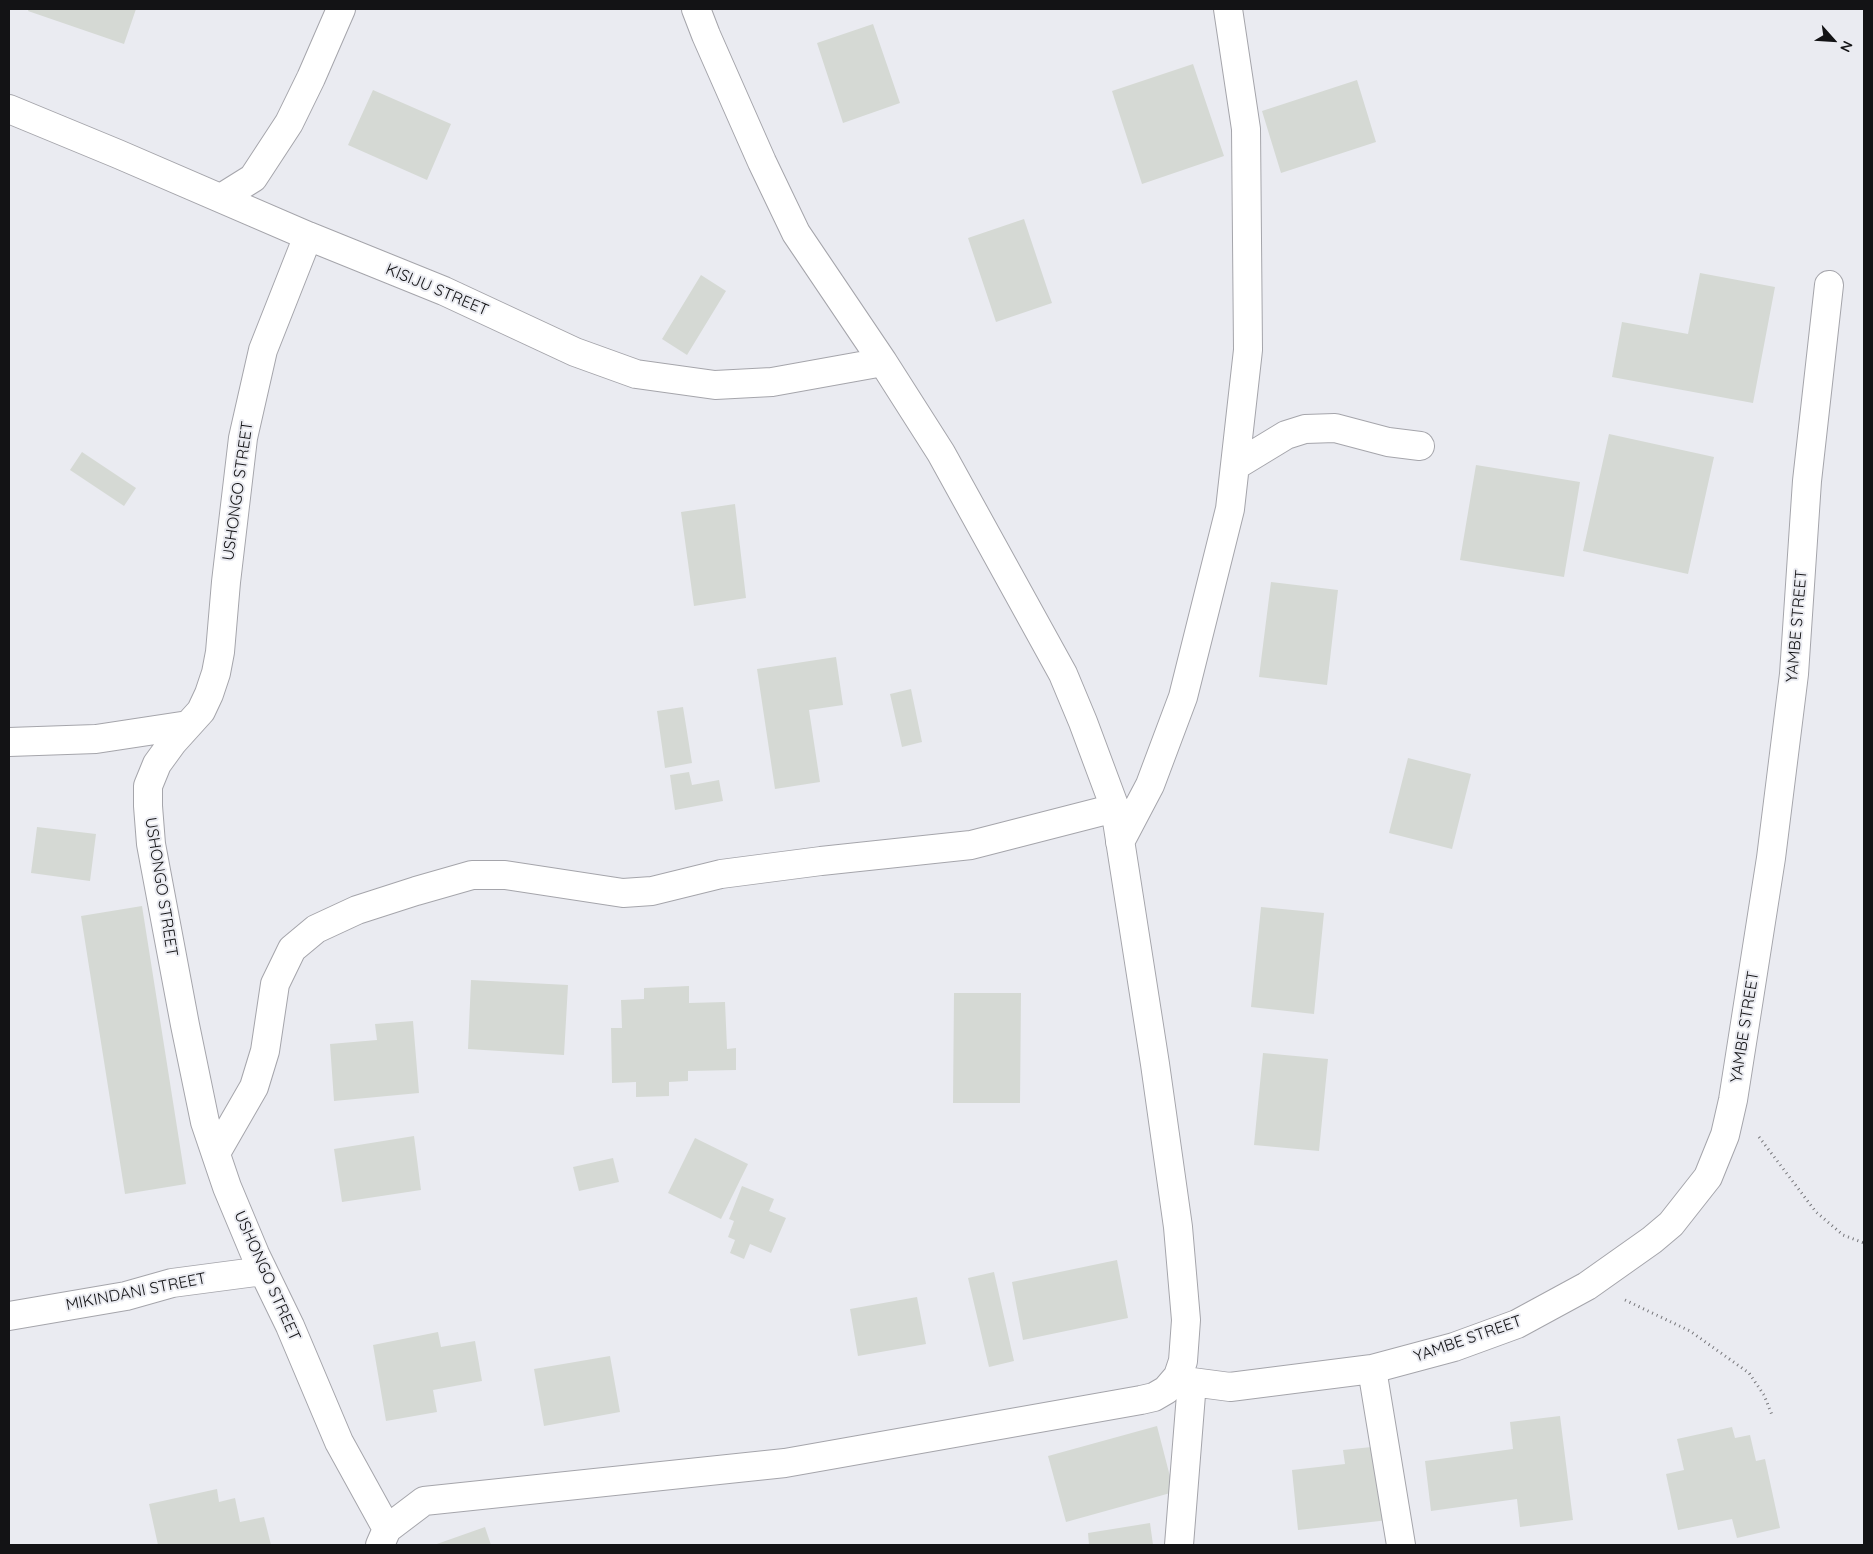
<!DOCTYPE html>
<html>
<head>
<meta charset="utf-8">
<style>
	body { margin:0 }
	#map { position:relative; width:1873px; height:1554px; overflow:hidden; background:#eaebf1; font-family:Quicksand,sans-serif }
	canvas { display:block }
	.frame { position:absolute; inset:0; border:10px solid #131315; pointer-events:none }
	.north { position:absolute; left:1808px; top:15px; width:50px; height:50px; -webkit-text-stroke:4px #eaebf1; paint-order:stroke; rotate:116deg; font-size:14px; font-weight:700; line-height:20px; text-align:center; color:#131315 }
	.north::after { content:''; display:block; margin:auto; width:18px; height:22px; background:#131315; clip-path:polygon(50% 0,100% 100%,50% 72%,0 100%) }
</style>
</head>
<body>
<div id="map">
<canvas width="1873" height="1554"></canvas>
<div class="frame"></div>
<div class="north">N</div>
</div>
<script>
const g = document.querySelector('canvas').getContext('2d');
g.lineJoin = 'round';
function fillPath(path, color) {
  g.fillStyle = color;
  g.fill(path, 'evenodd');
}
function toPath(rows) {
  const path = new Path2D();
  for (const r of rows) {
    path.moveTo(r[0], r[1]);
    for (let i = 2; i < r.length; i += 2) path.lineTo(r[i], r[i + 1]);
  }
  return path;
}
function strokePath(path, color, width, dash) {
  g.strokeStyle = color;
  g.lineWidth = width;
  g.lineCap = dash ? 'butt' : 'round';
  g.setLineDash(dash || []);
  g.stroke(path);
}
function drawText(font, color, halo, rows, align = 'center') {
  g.font = font + ' Quicksand,sans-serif';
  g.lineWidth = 4;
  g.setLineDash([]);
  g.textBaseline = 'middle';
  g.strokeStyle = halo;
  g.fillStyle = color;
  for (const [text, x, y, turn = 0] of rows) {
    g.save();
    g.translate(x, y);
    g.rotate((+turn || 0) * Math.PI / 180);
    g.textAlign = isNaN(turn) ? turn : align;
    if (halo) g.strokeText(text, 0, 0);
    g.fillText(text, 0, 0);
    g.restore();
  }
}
fillPath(toPath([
	[29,9,136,9,124,44,28,11],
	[873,24,900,103,843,123,817,43],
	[1193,64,1224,156,1142,184,1112,91],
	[1357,80,1376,142,1281,173,1262,111],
	[373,90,451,124,427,180,348,145],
	[1024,219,1052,303,996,322,968,238],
	[1700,273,1775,287,1753,403,1612,377,1622,322,1688,334],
	[701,275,726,291,687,355,662,339],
	[1609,434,1714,457,1688,574,1583,551],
	[82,452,136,488,124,506,70,470],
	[1476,465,1580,482,1564,577,1460,560],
	[735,504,746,598,694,606,681,512],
	[1271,582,1338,590,1327,685,1259,677],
	[836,657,843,705,809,710,820,782,775,789,757,669],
	[911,689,922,742,902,747,890,694],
	[683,707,692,763,665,768,657,711],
	[1408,758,1471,774,1452,849,1389,833],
	[689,772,692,785,719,780,723,801,675,810,670,775],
	[37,827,96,834,90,881,31,873],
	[142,906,186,1184,125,1194,81,916],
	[1261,907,1324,913,1314,1014,1251,1007],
	[471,980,568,985,564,1055,468,1049],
	[689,986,689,1003,725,1002,727,1049,736,1048,736,1070,688,1071,688,1081,669,1082,669,1096,636,1097,636,1082,612,1083,611,1028,622,1028,621,1000,644,999,644,988],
	[954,993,1021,993,1020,1103,953,1103],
	[413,1021,419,1093,334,1101,330,1044,377,1040,375,1024],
	[1263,1053,1328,1059,1319,1151,1254,1145],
	[414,1136,421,1190,342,1202,334,1149],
	[695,1138,748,1164,721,1219,668,1193],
	[613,1158,619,1182,579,1191,573,1167],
	[742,1186,774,1199,769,1211,786,1218,771,1253,750,1244,744,1259,730,1253,735,1240,728,1237,734,1221,729,1219],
	[1117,1260,1128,1318,1023,1340,1012,1282],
	[994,1272,1014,1361,989,1367,968,1278],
	[917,1297,926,1344,858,1356,850,1309],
	[438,1332,441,1347,475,1341,482,1381,433,1390,437,1412,386,1421,373,1345],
	[610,1356,620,1412,544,1426,534,1369],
	[1560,1416,1573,1520,1520,1527,1517,1499,1431,1511,1425,1461,1513,1449,1510,1422],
	[1157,1426,1174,1492,1066,1522,1048,1456],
	[1732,1427,1735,1438,1750,1435,1756,1461,1765,1459,1780,1528,1737,1538,1732,1519,1678,1530,1666,1474,1684,1470,1677,1439],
	[1381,1446,1389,1520,1298,1530,1292,1470,1345,1464,1343,1450],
	[217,1489,219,1502,235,1498,240,1522,264,1517,271,1545,158,1545,149,1504],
	[1150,1523,1153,1545,1089,1545,1088,1533],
	[485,1527,491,1545,434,1545]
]), '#d5d9d4');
const minor = toPath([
	[9,109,118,154,308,236,444,291,575,352,636,374,715,385,772,382,883,362],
	[221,198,253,178,289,123,311,78,341,9],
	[308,236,263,350,243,438,226,582,220,652,216,673,209,694,201,711,173,742,157,764,148,786,148,806,151,844,185,1025,205,1122,227,1187,255,1254,290,1326,339,1442,387,1529],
	[1235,466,1286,435,1305,429,1335,428,1388,442,1420,446],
	[9,742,96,739,188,725],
	[1120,842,1150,785,1183,697,1230,509,1248,350,1246,129,1228,9],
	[216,1153,254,1087,265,1051,275,984,292,949,316,929,357,910,416,891,472,875,505,875,623,893,652,891,721,874,821,861,971,845,1115,808],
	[9,1316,126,1296,172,1283,263,1271],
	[1372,1369,1401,1545],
	[1178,1376,1192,1382,1230,1387,1372,1369,1454,1347,1517,1324,1587,1286,1652,1240,1671,1224,1708,1177,1725,1135,1733,1100,1771,858,1794,674,1807,481,1829,285],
	[380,1545,387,1529,424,1501,785,1463,1141,1400,1154,1397,1166,1390,1178,1376,1183,1361,1186,1320,1178,1227,1155,1064,1115,808,1083,722,1063,674,941,453,883,362,796,233,762,162,706,35,696,9],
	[1179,1545,1192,1382]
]);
strokePath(minor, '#a5a5ab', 30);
strokePath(toPath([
	[1759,1137,1816,1212,1843,1235,1864,1243],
	[1625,1300,1690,1331,1749,1373,1764,1395,1772,1415]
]), '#77777b', 3, [1, 4]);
strokePath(minor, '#fff', 28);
drawText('16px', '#131315', '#eaebf1', [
	["KISIJU STREET",437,290,23],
	["USHONGO STREET",238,491,-82],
	["YAMBE STREET",1797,626,-85],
	["USHONGO STREET",161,887,81],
	["YAMBE STREET",1745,1027,-81],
	["USHONGO STREET",267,1276,66],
	["MIKINDANI STREET",136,1292,-11],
	["YAMBE STREET",1468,1339,-19]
]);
</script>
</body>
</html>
